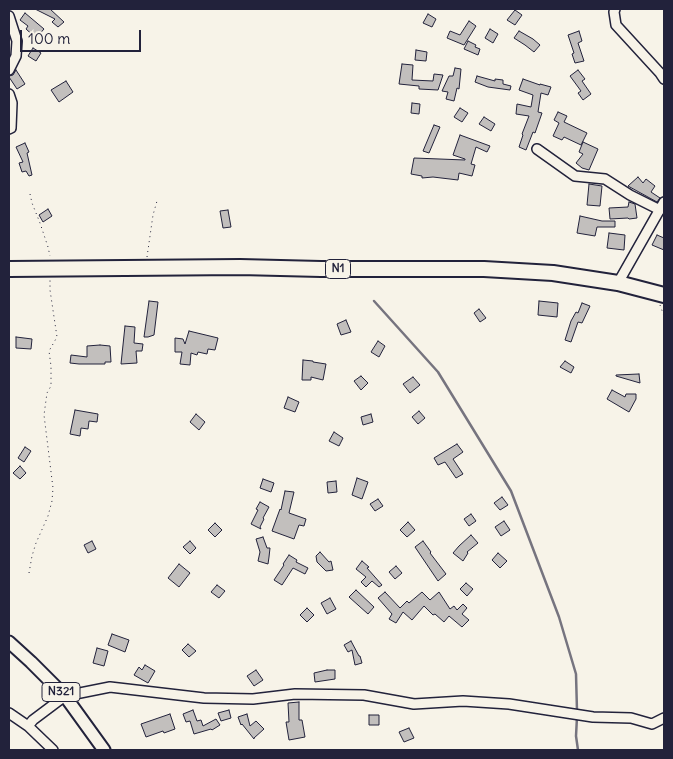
<!DOCTYPE html>
<html>
<head>
<meta charset="utf-8">
<style>
	body { margin:0 }
	#map { position:relative; width:673px; height:759px; overflow:hidden; background:#f7f3e8; font-family:Delius,sans-serif }
	canvas { display:block }
	.frame { position:absolute; inset:0; border:10px solid #22223b; pointer-events:none }
	.scale { position:absolute; left:20px; top:30px; width:121px; height:22px; box-sizing:border-box; border:2px solid #22223b; border-top:0; padding-left:6px; font-size:15px; line-height:18px; white-space:nowrap; color:#22223b; -webkit-text-stroke:4px #f7f3e8; paint-order:stroke }
</style>
</head>
<body>
<div id="map">
<canvas width="673" height="759"></canvas>
<div class="frame"></div>
<div class="scale">100 m</div>
</div>
<script>
const g = document.querySelector('canvas').getContext('2d');
g.lineJoin = 'round';
function toPath(rows) {
  const path = new Path2D();
  for (const r of rows) {
    path.moveTo(r[0], r[1]);
    for (let i = 2; i < r.length; i += 2) path.lineTo(r[i], r[i + 1]);
  }
  return path;
}
function strokePath(path, color, width, dash) {
  g.strokeStyle = color;
  g.lineWidth = width;
  g.lineCap = dash ? 'butt' : 'round';
  g.setLineDash(dash || []);
  g.stroke(path);
}
function fillPath(path, color) {
  g.fillStyle = color;
  g.fill(path, 'evenodd');
}
function drawText(font, color, halo, rows, align = 'center') {
  g.font = font + ' Delius,sans-serif';
  g.lineWidth = 4;
  g.setLineDash([]);
  g.textBaseline = 'middle';
  g.strokeStyle = halo;
  g.fillStyle = color;
  for (const [text, x, y, turn = 0] of rows) {
    g.save();
    g.translate(x, y);
    g.rotate((+turn || 0) * Math.PI / 180);
    g.textAlign = isNaN(turn) ? turn : align;
    if (halo) g.strokeText(text, 0, 0);
    g.fillText(text, 0, 0);
    g.restore();
  }
}
strokePath(toPath([
	[374,301,438,372,511,491,559,617,576,674,577,711],
	[577,717,576,736,578,750]
]), '#76747f', 2.5);
const building = toPath([
	[35,9,50,9,64,22,58,27,52,22,55,19,35,9],
	[515,10,522,15,515,25,507,20,515,10],
	[25,13,44,29,36,38,26,29,28,26,20,20,25,13],
	[428,14,436,19,432,27,423,23,428,14],
	[469,21,476,26,464,45,447,38,450,31,460,35,469,21],
	[490,29,498,34,493,43,485,38,490,29],
	[519,31,533,39,540,45,534,52,525,45,514,38,519,31],
	[579,31,582,41,578,43,584,61,575,63,572,54,574,53,568,35,579,31],
	[468,41,476,45,475,47,480,49,478,55,464,49,468,41],
	[33,48,41,53,36,61,28,56,33,48],
	[416,50,427,52,426,61,415,60,416,50],
	[402,64,413,65,412,80,433,81,434,74,443,75,438,90,419,89,419,86,399,84,402,64],
	[455,68,461,69,459,89,457,88,454,101,446,99,448,92,442,91,449,76,453,76,455,68],
	[16,70,25,84,17,89,9,77,9,76,13,75,16,70],
	[578,70,585,79,582,81,591,94,583,100,578,93,581,91,570,76,578,70],
	[477,76,495,81,495,79,503,80,503,84,511,86,510,90,488,87,475,82,477,76],
	[523,79,540,85,540,84,551,87,548,95,541,93,538,112,542,113,535,133,533,132,526,150,519,147,523,135,522,134,529,116,516,114,517,104,531,107,533,95,519,90,523,79],
	[66,81,73,92,59,102,51,90,66,81],
	[412,103,420,104,419,114,411,113,412,103],
	[460,108,468,113,462,122,454,117,460,108],
	[558,112,567,116,564,122,587,133,581,145,564,137,562,140,553,136,559,123,554,120,558,112],
	[484,117,495,124,491,131,479,124,484,117],
	[434,125,440,127,429,153,423,151,434,125],
	[460,135,490,146,487,152,476,147,471,164,475,165,472,176,459,173,458,180,433,177,422,178,422,176,411,174,414,158,465,160,465,159,453,155,460,135],
	[583,142,598,149,589,170,582,168,576,163,583,154,579,152,583,142],
	[25,143,29,152,27,153,32,175,29,176,26,171,22,172,19,163,23,162,16,147,25,143],
	[638,177,643,183,646,179,655,186,651,192,660,198,657,202,628,186,638,177],
	[589,184,602,186,600,206,587,205,589,184],
	[629,202,635,204,637,218,629,219,628,218,610,219,609,208,628,207,629,202],
	[48,209,52,216,43,222,39,215,48,209],
	[228,210,231,227,223,228,220,211,228,210],
	[580,216,602,221,615,221,615,227,597,227,595,236,577,233,580,216],
	[609,233,625,235,624,250,607,248,609,233],
	[657,235,664,238,664,250,652,245,657,235],
	[149,301,158,302,154,335,148,337,144,337,149,301],
	[539,301,558,303,557,317,538,315,539,301],
	[582,303,590,306,582,323,578,322,571,342,565,340,571,321,576,312,578,313,582,303],
	[479,309,486,318,480,322,474,313,479,309],
	[346,320,351,332,341,335,337,324,346,320],
	[125,326,135,327,134,343,143,344,142,351,136,351,137,363,121,364,125,326],
	[189,331,218,338,215,350,208,349,207,354,198,352,197,355,191,353,190,365,180,364,182,352,175,352,175,338,183,339,185,344,189,331],
	[16,337,32,339,31,349,16,348,16,337],
	[378,341,385,346,379,357,371,352,378,341],
	[100,345,110,346,111,362,105,362,105,364,79,364,70,363,71,355,87,357,87,346,100,345],
	[303,360,313,361,313,362,326,364,323,380,311,377,311,380,302,380,303,360],
	[565,361,574,367,571,373,560,367,565,361],
	[639,374,640,383,616,376,616,375,639,374],
	[361,376,368,383,361,390,354,381,361,376],
	[413,377,420,385,410,393,403,384,413,377],
	[612,390,625,397,626,394,636,394,636,399,629,412,607,399,612,390],
	[288,397,299,402,295,412,284,408,288,397],
	[75,410,98,414,97,422,89,421,88,429,81,428,80,436,70,434,75,410],
	[419,411,425,418,418,424,412,417,419,411],
	[196,414,205,422,199,430,190,422,196,414],
	[371,414,373,422,363,425,361,417,371,414],
	[334,432,343,438,339,446,329,441,334,432],
	[457,444,463,452,453,459,463,474,456,478,445,462,438,465,434,458,457,444],
	[25,447,31,451,24,462,18,458,25,447],
	[20,466,26,473,20,479,13,473,20,466],
	[357,478,368,482,362,499,352,495,357,478],
	[263,479,274,483,271,492,260,488,263,479],
	[336,481,337,492,328,493,327,482,336,481],
	[285,491,294,492,289,513,306,519,304,526,299,525,294,539,272,531,280,509,281,510,285,491],
	[502,497,508,505,500,510,494,503,502,497],
	[378,499,383,506,375,511,370,504,378,499],
	[260,502,269,507,263,518,264,519,260,527,261,529,251,524,258,510,256,509,260,502],
	[471,514,476,521,469,526,464,519,471,514],
	[504,521,510,530,501,536,495,527,504,521],
	[408,522,415,530,407,537,400,530,408,522],
	[215,523,222,530,215,537,208,530,215,523],
	[471,535,478,543,467,552,468,553,463,561,453,553,459,546,471,535],
	[263,537,267,548,270,548,269,557,268,564,258,561,260,552,256,539,263,537],
	[92,541,96,549,88,553,84,545,92,541],
	[190,541,196,548,190,554,183,547,190,541],
	[423,541,431,552,430,553,446,574,438,581,415,547,423,541],
	[320,552,329,562,331,561,333,570,326,571,317,562,316,556,320,552],
	[498,553,507,561,500,568,492,560,498,553],
	[289,555,297,560,296,562,308,568,305,574,293,568,282,585,274,580,284,565,283,564,289,555],
	[362,561,369,567,367,568,382,585,379,587,372,581,366,587,361,582,366,577,356,569,362,561],
	[179,564,190,573,179,587,168,578,179,564],
	[396,566,402,573,395,579,389,572,396,566],
	[466,583,473,589,467,596,460,589,466,583],
	[217,585,225,591,219,598,211,592,217,585],
	[356,590,374,607,368,614,349,597,356,590],
	[385,592,400,608,407,601,409,603,422,592,430,600,439,592,450,609,454,606,457,610,463,604,467,608,462,614,469,620,462,627,449,616,444,622,435,614,433,615,424,606,412,620,403,612,396,623,389,619,392,614,378,598,385,592],
	[330,598,336,609,327,614,321,603,330,598],
	[307,608,314,615,307,622,300,615,307,608],
	[112,634,129,640,125,652,108,645,112,634],
	[351,641,359,656,360,656,362,663,355,665,352,650,348,652,344,645,351,641],
	[188,644,196,651,189,657,182,650,188,644],
	[97,648,108,651,104,666,93,663,97,648],
	[145,665,155,671,148,683,134,675,139,667,142,670,145,665],
	[256,670,263,680,254,686,247,676,256,670],
	[327,670,335,670,335,679,315,682,314,673,327,670],
	[299,702,299,720,302,720,305,737,289,740,286,722,289,722,288,703,299,702],
	[193,710,197,721,201,720,203,726,216,719,220,725,212,730,211,729,194,734,190,721,186,722,183,714,193,710],
	[229,710,231,718,221,721,218,713,229,710],
	[170,714,175,729,164,733,163,731,146,737,141,724,170,714],
	[247,714,250,726,256,721,264,729,254,738,254,739,242,724,241,725,238,717,247,714],
	[369,715,379,715,379,725,369,725,369,715],
	[409,728,414,738,404,742,399,732,409,728]
]);
fillPath(building, '#c2bfbd');
strokePath(building, '#22223b', 1);
const minor = toPath([
	[615,9,614,12,616,25,660,73,664,79],
	[9,16,17,41,16,56,9,70],
	[9,94,12,103,11,128,9,129],
	[537,149,575,176,605,179,630,195,660,210],
	[618,283,664,202],
	[9,713,28,726,53,750],
	[28,726,33,720,65,696,110,687,204,698,253,699,295,694,364,695,414,704,463,701,509,704,593,717,631,718,652,724,664,718]
]);
const major = toPath([
	[9,642,31,662,65,696,104,750]
]);
const highway = toPath([
	[9,269,240,267,321,269,484,269,553,273,618,283,664,295]
]);
strokePath(minor, '#22223b', 12);
strokePath(major, '#22223b', 15);
strokePath(highway, '#22223b', 18);
strokePath(toPath([
	[30,194,32,203,40,223,48,247,50,256],
	[147,257,153,215,157,201],
	[660,305,664,316],
	[29,573,32,556,36,543,48,516,52,501,53,488,44,415,47,393,51,386,51,366,49,351,57,337,50,290,50,280]
]), '#22223b', 1, [1, 4]);
strokePath(minor, '#f7f3e8', 9);
strokePath(major, '#f7f3e8', 11);
strokePath(highway, '#f7f3e8', 14);
for (const [x, y, w] of [
	[338,269,25],
	[61,692,38]
]) {
  const box = new Path2D();
  box.roundRect(x - w / 2, y - 9.5, w, 19, 4);
  g.fillStyle = '#f7f3e8';
  g.fill(box);
  strokePath(box, '#22223b', 1);
}
drawText('bold 12px', '#22223b', null, [
	["N1",338,269],
	["N321",61,692]
]);
</script>
</body>
</html>
